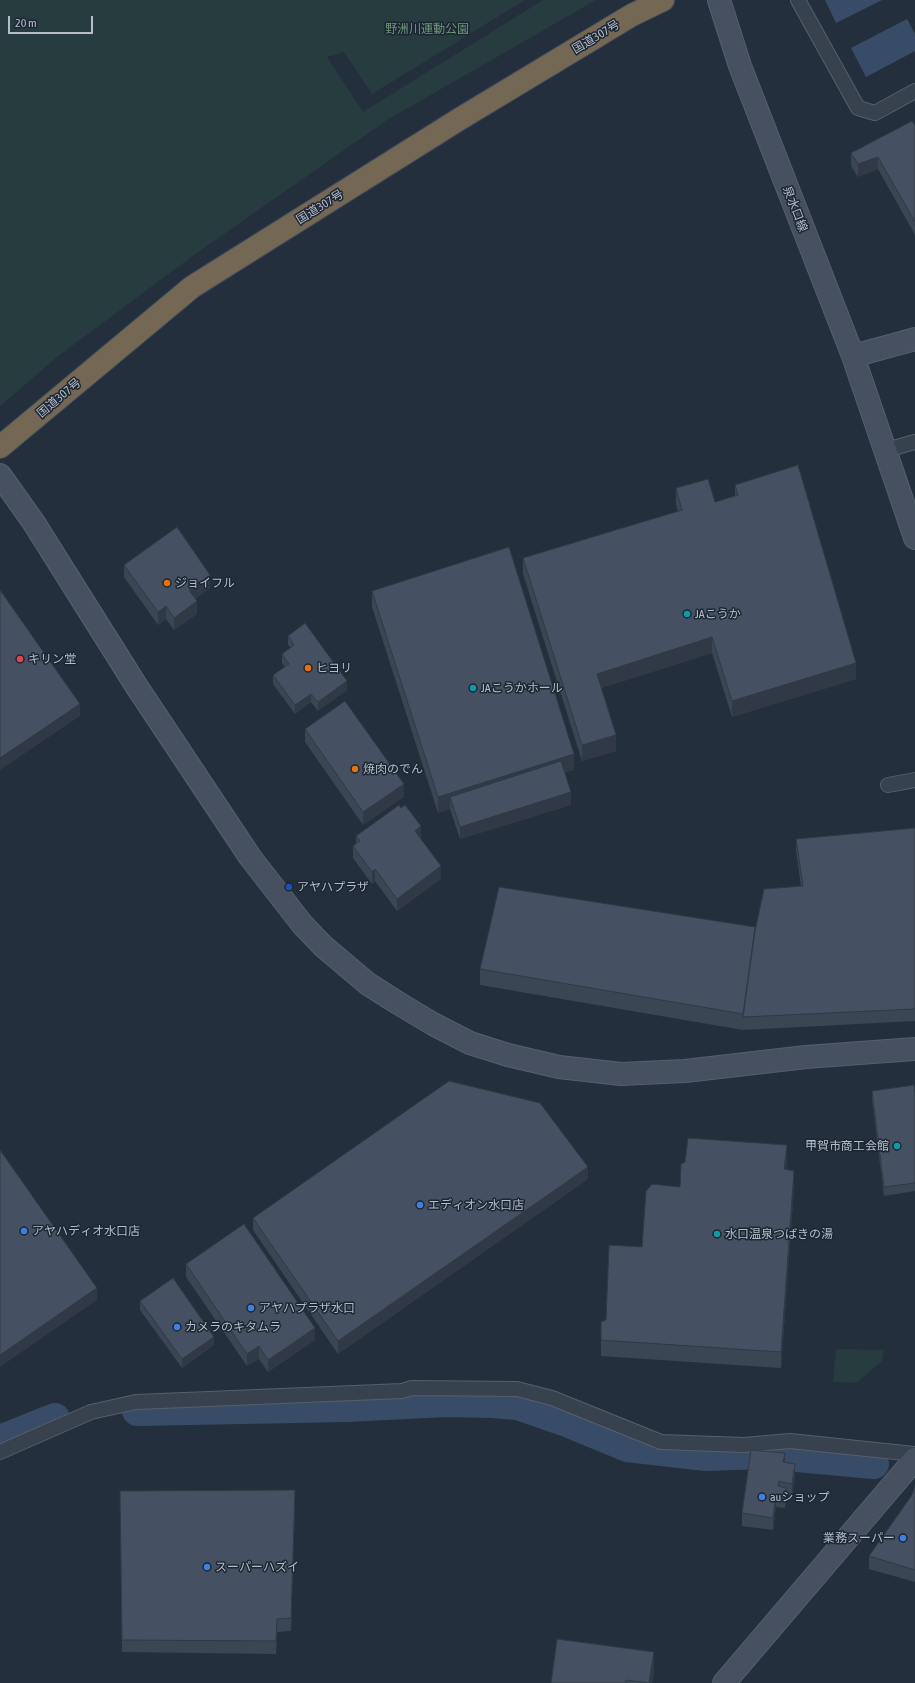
<!DOCTYPE html>
<html>
<head>
<meta charset="utf-8">
<style>
	body { margin:0 }
	#map { position:relative; width:915px; height:1683px; overflow:hidden; background:#242f3e; font-family:"Asap Condensed",sans-serif }
	canvas { display:block }
	.scale { position:absolute; left:8px; top:16px; width:85px; height:18px; box-sizing:border-box; border:2px solid #b4bcc9; border-top:0; padding-left:5px; font-size:12px; line-height:14px; white-space:nowrap; color:#b4bcc9; -webkit-text-stroke:3px #1d2633; paint-order:stroke }
</style>
</head>
<body>
<div id="map">
<canvas width="915" height="1683"></canvas>
<div class="scale">20 m</div>
</div>
<script>
const g = document.querySelector('canvas').getContext('2d');
g.lineJoin = 'round';
function fillPath(path, color) {
  g.fillStyle = color;
  g.fill(path, 'evenodd');
}
function toPath(rows) {
  const path = new Path2D();
  for (const r of rows) {
    path.moveTo(r[0], r[1]);
    for (let i = 2; i < r.length; i += 2) path.lineTo(r[i], r[i + 1]);
  }
  return path;
}
function strokePath(path, color, width, dash) {
  g.strokeStyle = color;
  g.lineWidth = width;
  g.lineCap = dash ? 'butt' : 'round';
  g.setLineDash(dash || []);
  g.stroke(path);
}
function drawText(font, color, halo, rows, align = 'center') {
  g.font = font + ' "Asap Condensed","Noto Sans JP",sans-serif';
  g.lineWidth = 3;
  g.setLineDash([]);
  g.textBaseline = 'middle';
  g.strokeStyle = halo;
  g.fillStyle = color;
  for (const [text, x, y, turn = 0] of rows) {
    g.save();
    g.translate(x, y);
    g.rotate((+turn || 0) * Math.PI / 180);
    g.textAlign = isNaN(turn) ? turn : align;
    if (halo) g.strokeText(text, 0, 0);
    g.fillText(text, 0, 0);
    g.restore();
  }
}
fillPath(toPath([
	[0,0,525,0,372,94,344,52,327,57,363,112,543,0,596,0,387,120,194,255,57,357,0,406],
	[836,1349,884,1350,882,1361,856,1383,833,1382]
]), '#263c3f');
fillPath(toPath([
	[825,0,882,0,836,23],
	[907,19,915,34,915,51,866,77,851,48]
]), '#394c67');
strokePath(toPath([
	[137,1411,346,1407,446,1402,492,1403,518,1405,564,1421,627,1447,706,1456,764,1454,874,1464],
	[0,1440,55,1418]
]), '#394c67', 30);
const lane = toPath([
	[798,0,858,108,875,113,915,91],
	[886,450,915,442],
	[888,785,915,780],
	[0,1452,91,1412,136,1402,402,1391,412,1388,517,1389,552,1398,661,1442,744,1445,790,1441,915,1454]
]);
const secondary = toPath([
	[719,0,740,66,853,356,915,339],
	[853,356,915,538],
	[0,475,34,523,137,687,250,857,302,924,323,946,368,984,398,1003,433,1024,470,1043,508,1055,559,1067,621,1074,685,1071,806,1057,915,1049],
	[724,1683,915,1459]
]);
const highway = toPath([
	[0,447,192,287,458,120,632,15,663,0]
]);
strokePath(lane, '#565f6c', 16);
strokePath(secondary, '#565f6c', 24);
strokePath(highway, '#434c59', 24);
strokePath(lane, '#38414e', 14);
strokePath(secondary, '#465061', 22);
strokePath(highway, '#746855', 22);
fillPath(toPath([
	[915,125,915,235,878,169,858,177,851,166,851,153],
	[735,485,856,679,732,717,712,653,601,688,616,751,582,761,523,574,523,558,678,512,676,504,676,488,715,502,735,496],
	[124,565,210,588,195,599,197,614,174,630,166,619,158,625,124,577],
	[372,591,574,770,565,772,571,805,460,839,450,809,438,813,372,607],
	[288,636,347,690,318,711,311,702,295,714,273,684,273,675,285,667,282,663,282,654,290,648,288,644],
	[305,729,404,797,363,825,305,742],
	[915,828,915,1021,743,1030,480,985,480,969,755,931,801,886,796,851,796,839],
	[356,836,421,839,441,879,397,911,375,881,372,884,353,858,353,846,356,844],
	[872,1091,915,1093,915,1191,884,1196,872,1100],
	[787,1161,786,1170,794,1187,781,1368,601,1356,601,1322,606,1320,680,1187],
	[588,1179,338,1354,253,1230,253,1218],
	[186,1264,315,1340,268,1372,259,1359,247,1366,186,1277],
	[140,1301,214,1345,182,1368,140,1310],
	[785,1463,795,1476,792,1496,786,1495,786,1500,785,1508,776,1507,773,1530,742,1526,742,1513],
	[915,1485,915,1582,869,1569,869,1556,912,1495],
	[120,1491,295,1503,291,1631,277,1632,276,1654,122,1652],
	[654,1673,652,1683,551,1683]
]), '#3b4654');
fillPath(toPath([
	[878,157,878,169,858,177,858,164],
	[210,575,210,588,189,603,189,590],
	[197,601,197,614,174,630,174,618],
	[166,606,166,619,158,625,158,612],
	[712,637,712,653,597,689,597,674],
	[856,663,856,679,732,717,732,701],
	[347,681,347,690,318,711,318,702],
	[311,694,311,702,295,714,295,705],
	[80,704,80,716,0,770,0,758],
	[616,735,616,751,582,761,582,745],
	[574,754,574,770,453,808,450,797,450,809,438,813,438,797],
	[404,784,404,797,363,825,363,812],
	[571,792,571,805,460,839,460,827],
	[421,826,421,839,415,831],
	[441,866,441,879,397,911,397,899],
	[375,869,375,881,372,884,372,872],
	[787,1145,787,1161,784,1185,784,1169],
	[588,1167,588,1179,338,1354,338,1341],
	[794,1171,794,1187,781,1368,781,1352],
	[97,1288,97,1300,0,1367,0,1355],
	[315,1328,315,1340,268,1372,268,1360],
	[214,1337,214,1345,182,1368,182,1359],
	[259,1346,259,1359,247,1366,247,1354],
	[785,1453,785,1466,783,1462],
	[795,1464,795,1476,792,1496,792,1484],
	[786,1488,786,1500,785,1508,785,1496],
	[295,1490,295,1503,291,1631,291,1618],
	[776,1495,776,1507,773,1530,773,1518],
	[277,1619,277,1632,276,1654,276,1641],
	[654,1652,654,1673,652,1683,649,1683]
]), '#303945');
const building = toPath([
	[912,121,915,125,915,222,878,157,858,164,851,153,912,121],
	[798,465,856,663,732,701,712,637,597,674,616,735,582,745,523,558,682,510,676,488,708,479,715,502,738,495,735,485,798,465],
	[177,527,210,575,189,590,197,601,174,618,166,606,158,612,124,565,177,527],
	[509,547,574,754,438,797,372,591,509,547],
	[0,590,80,704,0,758,0,590],
	[305,623,347,681,318,702,311,694,295,705,273,675,289,664,282,654,294,645,288,636,305,623],
	[345,701,404,784,363,812,305,729,345,701],
	[561,761,571,792,460,827,450,797,561,761],
	[399,805,401,808,405,805,421,826,415,831,441,866,397,899,375,869,372,872,353,846,360,841,356,836,399,805],
	[915,828,915,1009,743,1017,755,931,764,889,803,886,796,839,915,828],
	[499,887,755,927,743,1014,480,969,499,887],
	[449,1081,540,1103,588,1167,338,1341,253,1218,449,1081],
	[914,1085,915,1093,915,1183,884,1187,872,1091,914,1085],
	[688,1138,787,1145,784,1169,794,1171,781,1352,601,1340,601,1322,606,1320,609,1245,642,1247,646,1191,652,1184,680,1187,681,1164,685,1162,688,1138],
	[0,1150,97,1288,0,1355,0,1150],
	[244,1224,315,1328,268,1360,259,1346,247,1354,186,1264,244,1224],
	[173,1278,214,1337,182,1359,140,1301,173,1278],
	[751,1450,785,1453,783,1462,795,1464,792,1484,779,1481,778,1486,786,1488,785,1496,776,1495,773,1518,742,1513,751,1450],
	[915,1485,915,1570,869,1556,912,1495,915,1485],
	[295,1490,291,1618,277,1619,276,1641,122,1640,120,1491,295,1490],
	[557,1639,654,1652,649,1683,626,1680,625,1683,551,1683,557,1639]
]);
fillPath(building, '#455162');
strokePath(building, '#303945', 1);
for (const [x, y, r, color] of [
	[167,583,4,"#e8710a"],
	[687,614,4,"#0f9aa8"],
	[20,659,4,"#e0444e"],
	[308,668,4,"#e8710a"],
	[473,688,4,"#0f9aa8"],
	[355,769,4,"#e8710a"],
	[289,887,4,"#1a4fb4"],
	[897,1146,4,"#0f9aa8"],
	[420,1205,4,"#3f7fe0"],
	[24,1231,4,"#3f7fe0"],
	[717,1234,4,"#0f9aa8"],
	[251,1308,4,"#3f7fe0"],
	[177,1327,4,"#3f7fe0"],
	[762,1497,4,"#3f7fe0"],
	[903,1538,4,"#3f7fe0"],
	[207,1567,4,"#3f7fe0"]
]) {
  const dot = new Path2D();
  dot.arc(x, y, r, 0, 2 * Math.PI);
  g.fillStyle = color;
  g.fill(dot);
  strokePath(dot, '#1d2633', 1.5);
}
drawText('12px', '#6b9a76', '#1d2633', [
	["野洲川運動公園",427,29]
]);
drawText('12px', '#b4bcc9', '#1d2633', [
	["国道307号",596,37,-31],
	["国道307号",320,207,-32],
	["泉水口線",795,209,69],
	["国道307号",59,398,-40]
]);
drawText('12px', '#b4bcc9', '#1d2633', [
	["ジョイフル",175,583],
	["JAこうか",695,614],
	["キリン堂",28,659],
	["ヒヨリ",316,668],
	["JAこうかホール",481,688],
	["焼肉のでん",363,769],
	["アヤハプラザ",297,887],
	["甲賀市商工会館",889,1146,"right"],
	["エディオン水口店",428,1205],
	["アヤハディオ水口店",32,1231],
	["水口温泉つばきの湯",725,1234],
	["アヤハプラザ水口",259,1308],
	["カメラのキタムラ",185,1327],
	["auショップ",770,1497],
	["業務スーパー",895,1538,"right"],
	["スーパーハズイ",215,1567]
], 'left');
</script>
</body>
</html>
